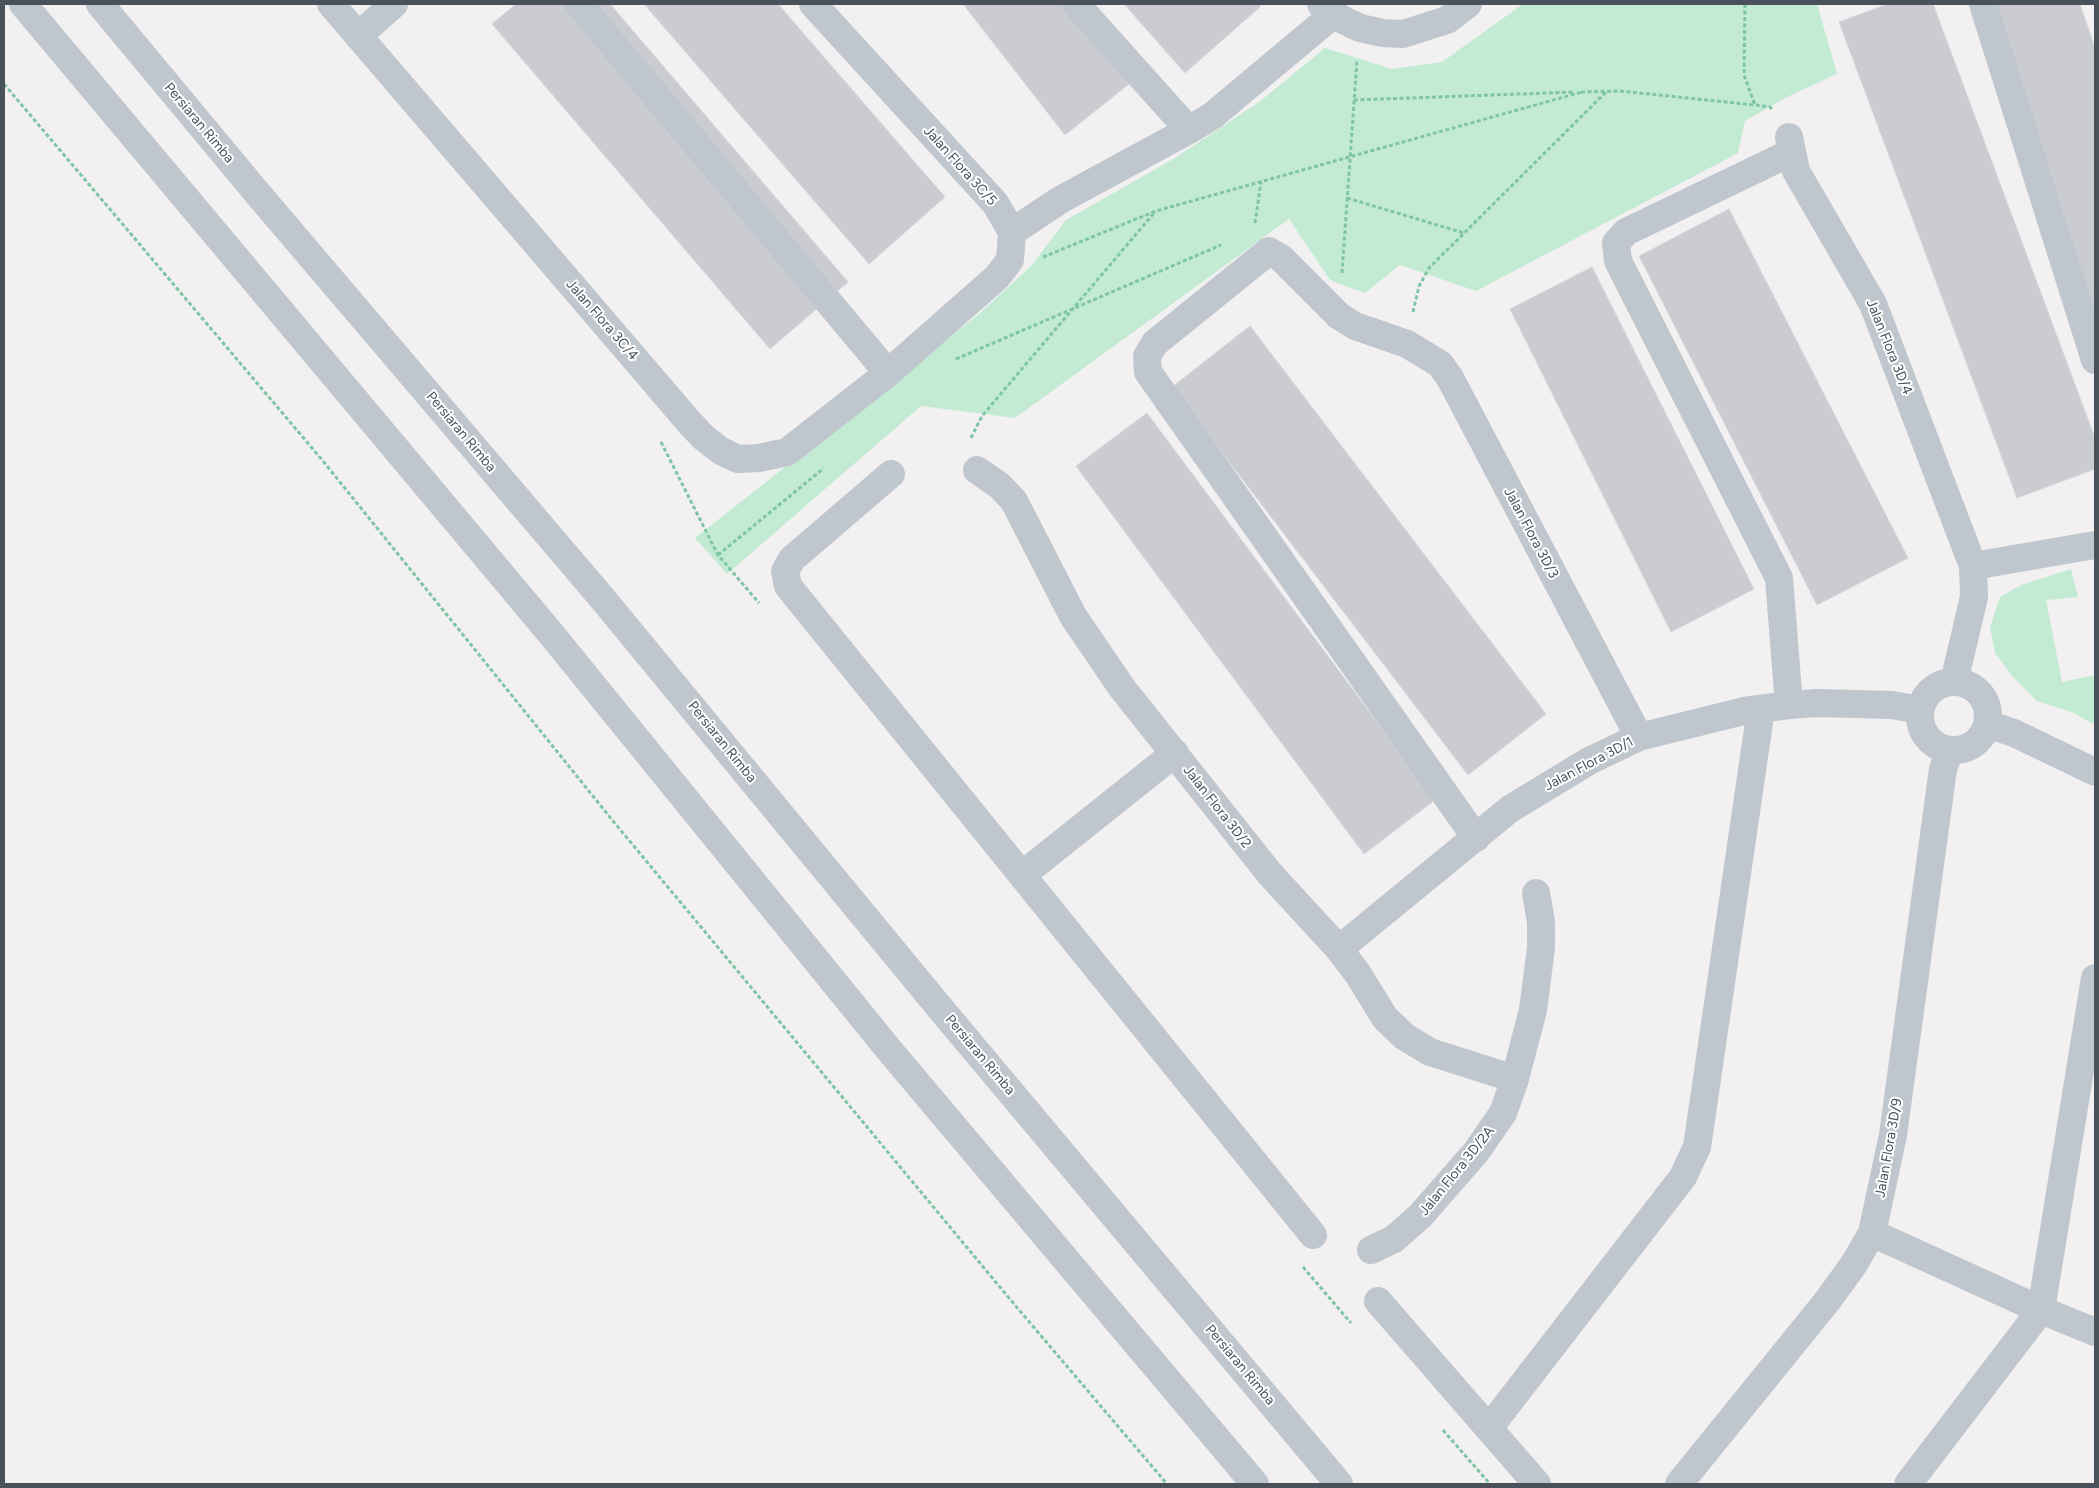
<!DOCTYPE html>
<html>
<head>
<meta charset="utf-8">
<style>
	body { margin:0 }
	#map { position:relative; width:2099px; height:1488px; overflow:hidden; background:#f2f0f0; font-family:Figtree,sans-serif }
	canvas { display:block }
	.frame { position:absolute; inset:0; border:5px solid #49525b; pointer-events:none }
</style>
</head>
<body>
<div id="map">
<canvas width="2099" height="1488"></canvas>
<div class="frame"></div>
</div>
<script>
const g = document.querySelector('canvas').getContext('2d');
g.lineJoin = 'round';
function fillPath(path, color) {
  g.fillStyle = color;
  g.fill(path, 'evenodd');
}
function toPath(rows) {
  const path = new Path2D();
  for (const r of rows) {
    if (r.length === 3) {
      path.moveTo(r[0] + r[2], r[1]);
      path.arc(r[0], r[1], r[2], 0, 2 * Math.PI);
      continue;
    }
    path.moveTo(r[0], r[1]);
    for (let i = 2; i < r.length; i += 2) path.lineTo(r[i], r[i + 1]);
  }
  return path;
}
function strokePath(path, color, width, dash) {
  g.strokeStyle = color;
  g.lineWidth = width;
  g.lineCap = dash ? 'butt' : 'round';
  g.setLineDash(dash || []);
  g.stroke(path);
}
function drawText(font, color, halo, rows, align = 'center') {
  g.font = font + ' Figtree,sans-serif';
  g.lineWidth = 4;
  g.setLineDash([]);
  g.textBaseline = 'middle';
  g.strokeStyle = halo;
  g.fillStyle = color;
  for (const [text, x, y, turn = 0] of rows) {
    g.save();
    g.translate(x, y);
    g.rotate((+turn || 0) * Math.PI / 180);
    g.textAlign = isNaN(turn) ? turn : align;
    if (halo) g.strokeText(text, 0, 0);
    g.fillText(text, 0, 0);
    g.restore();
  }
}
fillPath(toPath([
	[1523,4,1817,4,1837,74,1787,97,1745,121,1738,153,1476,291,1400,265,1365,293,1330,280,1289,219,1015,418,921,406,727,574,695,538,979,314,1031,266,1066,220,1175,158,1259,102,1325,48,1392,69,1442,62],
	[2071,569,2078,597,2046,600,2062,682,2095,675,2095,725,2074,713,2037,701,2013,677,1995,653,1990,627,2000,597,2021,585]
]), '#c3ebd4');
const building = toPath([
	[516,4,610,4,848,282,770,349,492,24,516,4],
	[644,4,778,4,945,197,869,264,644,4],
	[963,4,1083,4,1139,76,1065,135,963,4],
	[1124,4,1259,4,1261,6,1185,73,1124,4],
	[1888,4,1933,4,2095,438,2095,469,2017,498,1839,22,1888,4],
	[1989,4,2080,4,2095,48,2095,314,1989,4],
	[1729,209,1908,558,1817,605,1639,256,1729,209],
	[1592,267,1754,589,1671,632,1510,309,1592,267],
	[1250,326,1546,714,1468,775,1172,387,1250,326],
	[1147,413,1435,800,1364,854,1076,466,1147,413]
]);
fillPath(building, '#caccd2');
strokePath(building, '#d4d6da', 1);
strokePath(toPath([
	[1745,4,1744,75,1755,105],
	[4,84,323,461,613,821,1014,1304,1167,1484],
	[1581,92,1620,91,1755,105,1770,107,1773,110],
	[1354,100,1575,92],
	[1347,198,1464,233],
	[1255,223,1261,182],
	[1043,257,1156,211,1582,92],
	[1342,273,1357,60],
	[1413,312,1419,286,1429,268,1607,91],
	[956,359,1221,245],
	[971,438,982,416,1154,213],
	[661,442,718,555,759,603],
	[718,555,824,468],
	[1303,1267,1351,1323],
	[1443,1430,1490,1484]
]), '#7ec5a5', 3, [4, 2.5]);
strokePath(toPath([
	[23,4,552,635,890,1051,1255,1484],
	[100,4,258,194,602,598,940,1008,1339,1484],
	[331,4,689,422,703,437,721,451,738,459,759,458,787,452,888,373,997,277,1010,260,1012,232,995,203,813,4],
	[579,4,888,373],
	[1076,4,1189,130],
	[1321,4,1343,20,1360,28,1383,33,1403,34,1447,20,1468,4],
	[1983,4,2095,360],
	[358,36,394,4],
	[1789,137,1796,171,1873,304,1973,566],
	[1012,232,1060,200,1189,130,1212,116,1334,14],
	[977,470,1000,486,1014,501,1073,616,1122,688,1270,874,1339,949,1358,974,1385,1018,1405,1037,1430,1052,1515,1079],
	[891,474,792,559,785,571,788,586,1313,1235],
	[1954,682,1974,597,1973,566,2095,545],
	[1954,716,34],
	[1789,705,1779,578,1618,261,1616,243,1626,232,1792,152],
	[1987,724,2014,733,2095,772],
	[1476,838,1148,372,1147,356,1155,343,1269,251,1281,258,1339,316,1355,326,1407,344,1440,364,1450,378,1639,737],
	[1022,875,1175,753],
	[1339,949,1510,809,1589,761,1639,737,1744,711,1789,705,1817,703,1892,705,1920,710],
	[1872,1233,2041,1310,2095,1332],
	[1371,1250,1394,1239,1421,1215,1476,1152,1503,1113,1515,1079,1533,1010,1541,948,1541,922,1536,893],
	[1378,1301,1537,1484],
	[1489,1428,1683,1177,1697,1147,1761,709],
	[1679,1484,1828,1300,1854,1264,1872,1233,1893,1135,1943,769,1950,750],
	[1908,1484,2041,1310,2095,978]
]), '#bfc6cd', 28);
drawText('14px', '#49525b', '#fff', [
	["Persiaran Rimba",199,123,50],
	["Jalan Flora 3C/5",960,166,48],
	["Jalan Flora 3C/4",602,320,49],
	["Jalan Flora 3D/4",1889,347,68],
	["Persiaran Rimba",461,432,50],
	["Jalan Flora 3D/3",1531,533,62],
	["Persiaran Rimba",722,742,51],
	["Jalan Flora 3D/1",1589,764,-28],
	["Jalan Flora 3D/2",1217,807,52],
	["Persiaran Rimba",980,1055,50],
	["Jalan Flora 3D/9",1889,1148,-80],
	["Jalan Flora 3D/2A",1457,1171,-51],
	["Persiaran Rimba",1240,1365,50]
]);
</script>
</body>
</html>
